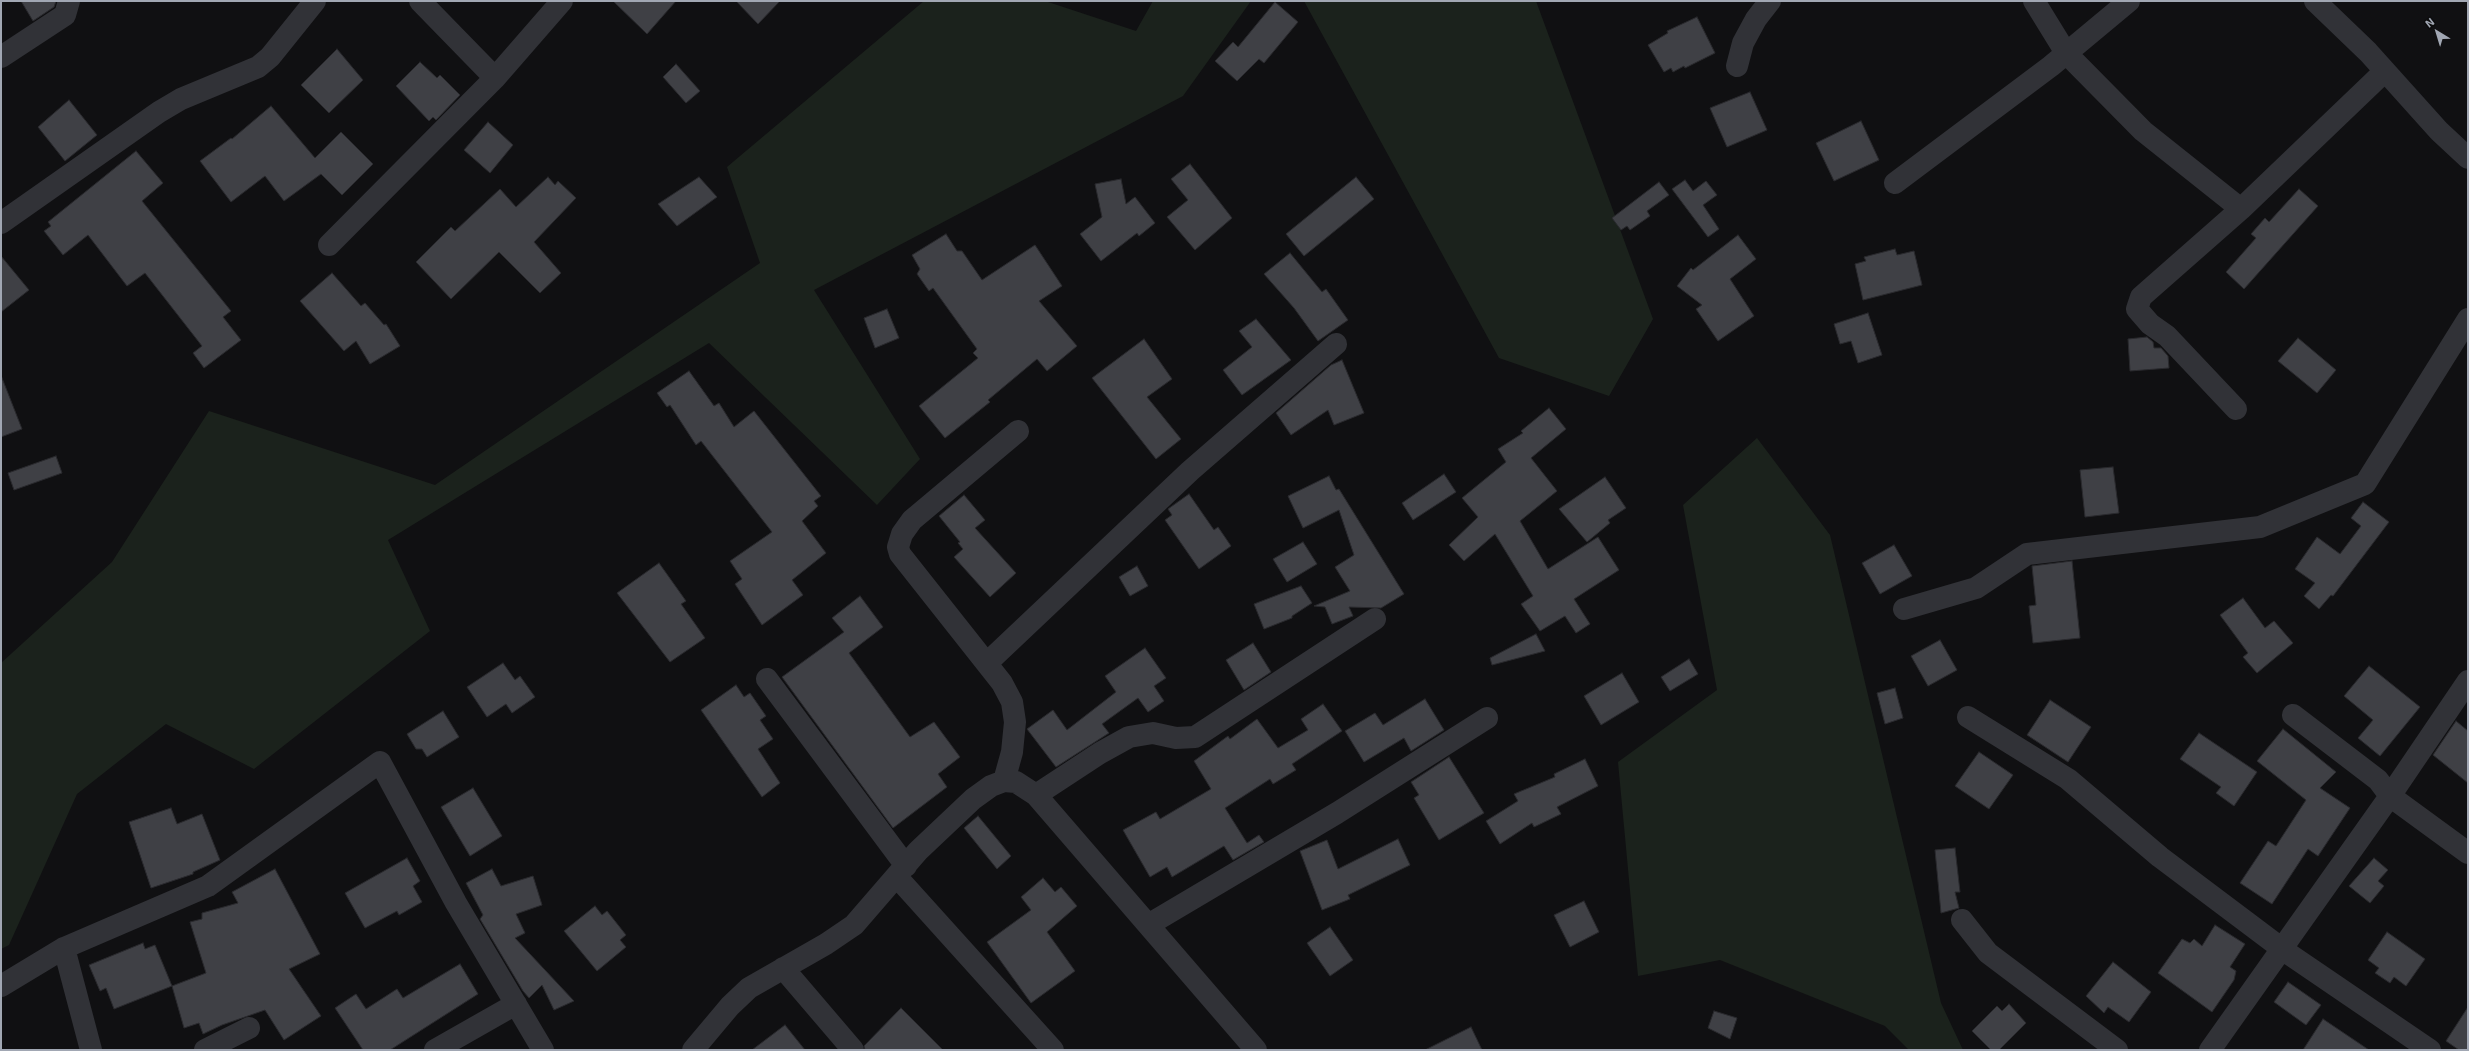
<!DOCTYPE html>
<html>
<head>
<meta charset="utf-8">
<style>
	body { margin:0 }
	#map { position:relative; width:2469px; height:1051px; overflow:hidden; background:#101012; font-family:"Exo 2",sans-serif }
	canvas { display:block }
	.frame { position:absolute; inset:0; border:2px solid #a1a7b3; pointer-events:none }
	.north { position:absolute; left:2417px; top:12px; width:40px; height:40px; -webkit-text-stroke:3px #0c0c0d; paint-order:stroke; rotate:322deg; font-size:11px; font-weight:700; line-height:16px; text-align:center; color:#a1a7b3 }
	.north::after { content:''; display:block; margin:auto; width:14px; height:18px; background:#a1a7b3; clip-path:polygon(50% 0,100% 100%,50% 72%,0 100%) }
</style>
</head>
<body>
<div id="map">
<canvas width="2469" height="1051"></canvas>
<div class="frame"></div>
<div class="north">N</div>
</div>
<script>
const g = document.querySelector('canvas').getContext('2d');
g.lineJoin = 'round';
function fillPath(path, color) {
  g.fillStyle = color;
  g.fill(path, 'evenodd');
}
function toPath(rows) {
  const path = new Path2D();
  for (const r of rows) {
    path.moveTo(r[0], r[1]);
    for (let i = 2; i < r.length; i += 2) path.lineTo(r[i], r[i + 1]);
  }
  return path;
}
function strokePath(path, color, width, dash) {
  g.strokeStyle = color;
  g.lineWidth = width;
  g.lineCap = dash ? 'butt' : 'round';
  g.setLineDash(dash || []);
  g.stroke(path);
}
fillPath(toPath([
	[924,1,1045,1,1136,31,1153,1,1251,1,1183,96,814,290,920,459,877,505,709,343,388,540,430,631,254,769,166,724,77,794,9,945,1,949,1,663,112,562,209,411,435,485,760,263,727,167],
	[1304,1,1536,1,1653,319,1609,396,1499,358],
	[1757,438,1830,535,1941,1003,1963,1050,1909,1050,1885,1026,1720,960,1638,976,1618,762,1717,690,1683,505]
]), '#1b221c');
const building = toPath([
	[21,1,56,1,54,7,33,21,21,1],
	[613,1,676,1,647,34,613,1],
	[736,1,780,1,758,24,736,1],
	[1275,2,1298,22,1264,63,1259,59,1237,81,1215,61,1233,42,1238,47,1275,2],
	[1697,17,1715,53,1685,68,1684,66,1673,72,1671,68,1664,72,1648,45,1668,33,1667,31,1697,17],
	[337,49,363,80,329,113,301,85,337,49],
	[420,62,437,78,440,75,460,95,436,120,433,117,429,121,396,86,420,62],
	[676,64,700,91,686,103,663,77,676,64],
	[1750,92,1767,130,1727,147,1710,108,1750,92],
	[69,100,97,135,65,161,38,127,69,100],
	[271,106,315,158,341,132,373,164,342,195,321,174,284,201,265,176,231,202,200,161,231,138,232,139,271,106],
	[1861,121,1879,160,1834,181,1816,143,1861,121],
	[488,122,513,145,490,173,464,150,488,122],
	[136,151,163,183,142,201,231,311,223,317,241,340,204,368,193,353,202,346,145,273,127,286,88,235,63,255,44,231,51,226,48,222,136,151],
	[1190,164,1232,218,1195,250,1167,217,1188,200,1171,179,1190,164],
	[548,177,555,185,558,181,576,198,534,242,561,273,540,293,499,252,451,299,416,262,451,227,455,231,500,189,516,207,548,177],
	[699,177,717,197,677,226,658,204,699,177],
	[1356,177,1374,199,1304,256,1286,234,1356,177],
	[1121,179,1126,204,1135,197,1155,223,1139,236,1137,233,1101,261,1080,234,1102,217,1095,184,1121,179],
	[1685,180,1693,191,1706,181,1717,195,1703,205,1719,229,1708,237,1672,189,1685,180],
	[1659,182,1669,195,1647,211,1650,216,1630,230,1627,226,1621,230,1612,218,1659,182],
	[2299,189,2318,206,2244,289,2226,272,2256,238,2251,234,2265,218,2269,222,2299,189],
	[946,234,957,251,962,251,982,280,1035,245,1062,286,1039,301,1077,346,1047,371,1037,359,988,400,990,402,945,438,919,406,978,358,973,353,977,349,933,288,929,291,917,274,920,269,912,255,946,234],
	[1738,235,1756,259,1730,279,1754,316,1718,341,1696,309,1702,305,1677,286,1691,268,1693,270,1738,235],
	[1895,249,1897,255,1914,251,1922,285,1863,300,1855,264,1866,261,1864,257,1895,249],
	[1290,253,1322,292,1326,289,1348,320,1318,341,1294,308,1264,274,1290,253],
	[1,256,29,290,1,312,1,256],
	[332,273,361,306,365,303,384,325,386,324,400,346,370,364,356,341,344,351,300,301,332,273],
	[887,309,899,338,875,348,864,318,887,309],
	[1868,313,1882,355,1858,363,1851,341,1840,344,1834,324,1868,313],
	[1256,319,1291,360,1242,395,1223,370,1252,347,1239,331,1256,319],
	[2147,337,2153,342,2154,348,2161,348,2168,356,2169,368,2130,371,2128,339,2147,337],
	[2298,338,2336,370,2317,393,2278,361,2298,338],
	[1144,339,1172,379,1147,397,1181,439,1156,459,1092,378,1144,339],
	[1342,360,1364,413,1334,425,1328,410,1291,435,1276,413,1331,365,1342,360],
	[689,371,714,406,719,403,734,427,754,411,821,496,814,501,818,506,802,521,826,553,792,580,803,595,762,625,735,584,742,579,730,561,772,532,701,441,696,445,670,405,667,407,657,393,689,371],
	[2,378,22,429,1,437,1,379,2,378],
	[1549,408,1566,429,1531,458,1557,491,1520,521,1548,569,1598,537,1619,570,1574,599,1590,624,1576,633,1565,616,1540,631,1521,604,1533,596,1495,534,1464,561,1449,545,1478,517,1462,498,1506,462,1498,449,1523,433,1521,431,1549,408],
	[56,456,62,473,14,490,8,473,56,456],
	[2113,467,2119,513,2085,517,2080,470,2113,467],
	[1444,474,1456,492,1413,520,1402,503,1444,474],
	[1329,476,1336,490,1339,489,1404,594,1381,608,1349,607,1353,616,1332,624,1325,607,1314,606,1350,591,1335,567,1354,555,1339,510,1303,528,1288,496,1329,476],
	[1605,477,1626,508,1608,520,1610,523,1587,542,1559,509,1605,477],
	[1189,494,1214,530,1218,527,1231,546,1199,569,1165,520,1172,515,1168,509,1189,494],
	[964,495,985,520,975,528,1016,573,990,597,954,557,963,549,958,543,960,542,939,516,964,495],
	[2363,502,2389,522,2333,596,2331,595,2319,609,2304,596,2315,583,2295,569,2317,537,2340,554,2361,526,2351,518,2363,502],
	[1303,542,1317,564,1287,582,1273,559,1303,542],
	[1894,545,1912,576,1880,594,1862,563,1894,545],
	[2072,561,2080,638,2033,643,2029,606,2036,605,2032,566,2072,561],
	[659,563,686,601,681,604,705,638,670,662,617,593,659,563],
	[1137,566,1148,586,1130,596,1119,577,1137,566],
	[1301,586,1312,603,1292,616,1292,618,1264,629,1254,604,1301,586],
	[860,596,883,627,849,653,910,737,934,722,960,757,938,774,947,787,893,828,782,677,844,632,832,618,860,596],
	[2243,598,2265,628,2274,621,2293,643,2257,673,2243,657,2248,653,2220,615,2243,598],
	[1536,634,1545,651,1492,665,1490,658,1536,634],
	[1940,640,1957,670,1928,686,1911,656,1940,640],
	[1253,643,1271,672,1244,690,1226,660,1253,643],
	[1145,648,1166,678,1154,686,1164,701,1148,712,1138,698,1102,724,1109,733,1056,767,1027,729,1053,710,1067,730,1116,692,1105,676,1145,648],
	[1689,659,1698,674,1670,691,1661,677,1689,659],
	[503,663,515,680,520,676,535,697,512,713,506,704,487,717,467,687,503,663],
	[2369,666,2420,707,2380,756,2358,738,2373,720,2344,696,2369,666],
	[1622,673,1639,702,1601,725,1584,696,1622,673],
	[736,685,744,697,750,693,766,716,760,720,773,739,758,749,780,783,762,797,701,710,736,685],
	[1895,688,1903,718,1885,724,1877,693,1895,688],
	[1425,699,1444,730,1411,751,1404,738,1364,762,1345,731,1375,713,1383,725,1425,699],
	[2050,700,2091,727,2068,762,2027,735,2050,700],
	[1323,704,1342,731,1292,764,1296,770,1273,784,1270,779,1225,808,1247,843,1259,835,1264,842,1233,860,1224,846,1172,877,1167,867,1150,877,1123,830,1156,812,1160,819,1211,789,1194,761,1228,736,1230,739,1257,719,1278,748,1308,730,1301,719,1323,704],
	[443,711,459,737,427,757,422,749,416,749,407,734,443,711],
	[2456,721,2468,731,2468,783,2433,755,2456,721],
	[2283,729,2336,772,2320,788,2350,808,2318,856,2308,849,2272,904,2240,883,2268,841,2276,846,2306,800,2257,761,2283,729],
	[2199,733,2257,772,2234,806,2216,793,2221,787,2180,759,2199,733],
	[1979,752,2013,775,1989,809,1955,786,1979,752],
	[1449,757,1484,813,1439,840,1414,798,1419,795,1411,782,1449,757],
	[1585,759,1598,786,1557,807,1561,814,1534,827,1532,823,1500,844,1486,821,1518,801,1514,794,1555,777,1554,774,1585,759],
	[473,788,502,836,470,856,441,807,473,788],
	[171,808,177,824,202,814,220,860,193,872,193,874,151,888,129,822,171,808],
	[978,816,1011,856,997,869,964,828,978,816],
	[1398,839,1410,865,1348,895,1350,899,1322,910,1300,851,1327,840,1338,869,1398,839],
	[1955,848,1960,892,1955,892,1959,908,1941,913,1935,850,1955,848],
	[407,858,420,881,413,886,422,902,399,915,397,911,365,928,345,893,407,858],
	[2374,858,2388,870,2378,881,2384,886,2370,903,2349,886,2374,858],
	[275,869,320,954,289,969,321,1016,284,1040,265,1010,222,1025,203,1034,199,1023,184,1028,172,986,206,973,190,922,202,919,202,913,238,903,232,892,275,869],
	[492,869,501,886,533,876,542,905,516,914,525,933,515,938,574,1001,554,1010,542,985,529,998,523,991,480,919,483,915,466,883,492,869],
	[1043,878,1055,892,1061,887,1077,906,1047,932,1075,971,1031,1003,987,942,1031,910,1021,897,1043,878],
	[1584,901,1599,932,1570,947,1554,915,1584,901],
	[595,906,602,915,607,911,626,935,620,940,626,947,597,971,564,931,595,906],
	[2215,925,2245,944,2230,967,2236,971,2234,980,2212,1012,2158,973,2182,939,2190,943,2194,939,2202,946,2215,925],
	[1330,927,1353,960,1330,976,1307,943,1330,927],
	[2387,932,2425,959,2406,986,2394,977,2390,983,2375,973,2379,968,2368,960,2387,932],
	[143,943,145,949,155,945,172,986,114,1009,106,988,100,991,89,965,143,943],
	[2113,962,2151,992,2129,1022,2108,1007,2104,1013,2086,996,2113,962],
	[460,964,478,994,390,1050,363,1050,335,1008,356,994,366,1009,397,989,403,998,460,964],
	[2288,982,2321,1005,2306,1025,2274,1002,2288,982],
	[2009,1004,2026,1023,1999,1050,1991,1050,1972,1031,1997,1006,2002,1011,2009,1004],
	[2468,1007,2468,1050,2459,1050,2446,1041,2468,1007],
	[901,1008,943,1050,865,1050,864,1046,901,1008],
	[1714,1011,1737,1018,1730,1039,1708,1028,1714,1011],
	[2323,1019,2369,1050,2303,1050,2323,1019],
	[785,1025,805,1050,752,1050,785,1025],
	[1471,1027,1482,1050,1425,1050,1471,1027]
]);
fillPath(building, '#3f4045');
strokePath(building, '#2a2a2e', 1);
strokePath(toPath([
	[420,1,495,78],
	[2034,1,2066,53,2143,131,2241,209],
	[2315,1,2368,52,2439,131,2468,158],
	[1,57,65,15,69,1],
	[1737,66,1743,43,1756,19,1770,1],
	[1895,183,2051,66,2129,1],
	[1,223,159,112,181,99,258,67,270,57,315,1],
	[329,245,495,78,562,1],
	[2236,409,2167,336,2150,324,2137,309,2141,297,2241,209,2385,71],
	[1904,609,1976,588,2027,554,2260,527,2365,484,2468,319],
	[987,663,1190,471,1336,344],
	[767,679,906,866],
	[2293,715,2378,780,2390,796,2468,681],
	[1968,717,2068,779,2160,857,2289,954,2430,1050],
	[1004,781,1012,752,1015,722,1012,702,1002,683,900,554,898,547,902,534,912,520,1018,431],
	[1036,795,1100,753,1129,737,1153,733,1176,738,1195,737,1375,619],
	[897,877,1053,1050],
	[1962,920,1988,953,2117,1050],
	[1148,925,1337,813,1487,718],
	[64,948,91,1050],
	[783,968,853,1050],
	[1,986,64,948,208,886,380,762,456,903,543,1050],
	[205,1050,249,1028],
	[435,1050,516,1004],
	[693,1050,730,1006,749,988,826,944,854,925,918,851,973,799,991,786,1004,781,1016,782,1036,795,1256,1050],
	[2210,1050,2390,796,2468,853]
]), '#313237', 22);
</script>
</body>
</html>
